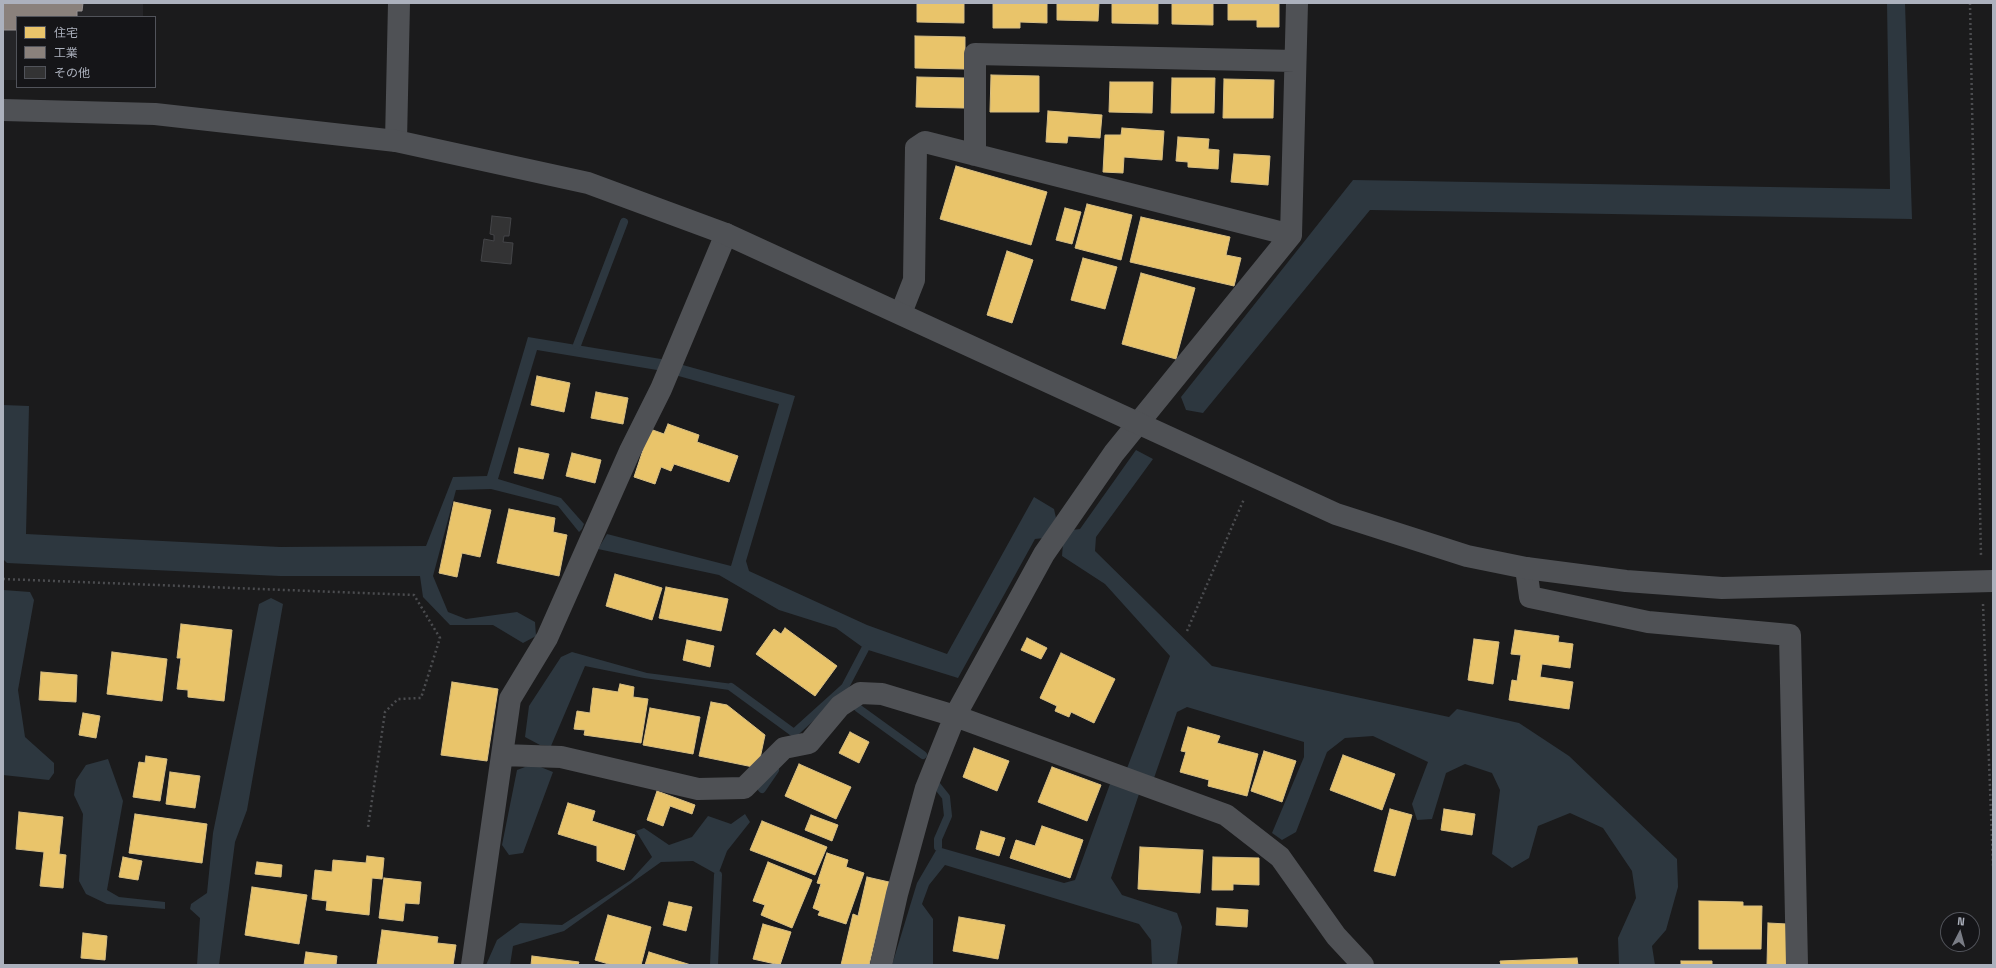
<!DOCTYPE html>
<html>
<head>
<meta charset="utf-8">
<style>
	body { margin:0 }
	#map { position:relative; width:1996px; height:968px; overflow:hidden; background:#1b1b1c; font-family:"Space Grotesk","Noto Sans JP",sans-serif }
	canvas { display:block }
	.frame { position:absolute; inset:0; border:4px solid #acb1bd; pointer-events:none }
	.legend { position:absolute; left:16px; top:16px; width:140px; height:72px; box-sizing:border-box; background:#151518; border:1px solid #51535a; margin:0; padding:5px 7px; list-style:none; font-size:12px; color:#acb1bd }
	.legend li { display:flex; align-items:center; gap:8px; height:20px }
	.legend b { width:20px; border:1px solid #51535a }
	.north { position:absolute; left:1940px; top:912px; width:40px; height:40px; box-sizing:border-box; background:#151518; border:1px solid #51535a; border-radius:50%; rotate:6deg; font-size:11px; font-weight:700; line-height:16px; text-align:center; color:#acb1bd }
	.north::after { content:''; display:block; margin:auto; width:14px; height:18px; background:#797c85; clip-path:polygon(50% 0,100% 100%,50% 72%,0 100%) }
</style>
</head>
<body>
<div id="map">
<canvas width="1996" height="968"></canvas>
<div class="frame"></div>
<ul class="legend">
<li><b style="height:11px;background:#e9c46a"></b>住宅</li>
<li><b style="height:11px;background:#8a817c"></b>工業</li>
<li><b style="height:11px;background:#333334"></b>その他</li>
</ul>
<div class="north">N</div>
</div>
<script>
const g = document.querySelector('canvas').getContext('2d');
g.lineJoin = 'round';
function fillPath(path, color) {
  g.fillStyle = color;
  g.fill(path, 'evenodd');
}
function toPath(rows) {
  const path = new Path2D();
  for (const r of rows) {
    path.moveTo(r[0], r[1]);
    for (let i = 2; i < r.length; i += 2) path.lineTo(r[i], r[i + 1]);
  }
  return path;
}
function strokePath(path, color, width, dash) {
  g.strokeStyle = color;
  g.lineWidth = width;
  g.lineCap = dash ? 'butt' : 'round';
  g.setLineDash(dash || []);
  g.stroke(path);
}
fillPath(toPath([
	[3,3,143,3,143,17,17,17,17,80,3,80]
]), '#252528');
fillPath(toPath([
	[1887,3,1905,3,1912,219,1370,210,1203,413,1186,410,1181,397,1353,180,1890,189],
	[528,337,661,359,795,396,746,561,749,571,867,625,947,654,1034,497,1054,509,1056,518,1044,538,1035,539,958,678,865,649,836,628,779,610,719,575,598,549,607,534,731,566,779,404,657,370,537,350,498,479,561,498,584,524,582,529,579,532,558,506,491,489,456,490,433,576,448,612,466,619,517,612,535,622,536,636,523,643,493,625,450,625,423,597,420,576,280,576,7,563,3,559,3,405,29,406,26,534,280,547,426,546,453,477,487,476],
	[1136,450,1153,459,1096,537,1095,551,1212,666,1449,717,1457,709,1519,723,1569,756,1677,859,1678,887,1666,930,1652,946,1655,965,1619,965,1618,938,1636,898,1632,871,1603,828,1570,813,1538,826,1529,858,1512,868,1492,854,1500,790,1492,773,1465,764,1446,773,1432,819,1417,820,1412,804,1428,762,1373,736,1345,738,1327,752,1296,832,1282,840,1272,833,1304,757,1304,742,1187,707,1177,712,1154,778,1140,791,1111,878,1122,895,1177,913,1182,927,1177,965,1152,965,1151,940,1139,924,945,865,929,885,922,904,933,919,933,965,892,965,917,883,938,847,1064,883,1075,880,1110,784,1121,784,1170,656,1105,584,1062,556,1063,543,1072,530,1080,529],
	[3,590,30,592,34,600,18,690,25,737,54,763,54,773,49,780,3,775],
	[271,598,283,604,247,810,235,842,219,965,197,965,200,918,190,909,191,904,207,893,213,833,259,604],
	[572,652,647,673,733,684,729,690,644,678,585,666,551,746,540,745,525,737,529,706,561,657],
	[108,759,123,801,107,890,119,897,165,902,165,909,107,904,86,894,79,881,83,814,74,795,76,780,86,765],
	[533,764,553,772,523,853,509,855,502,845,517,770],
	[745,814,750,822,727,851,718,875,693,861,661,862,564,931,513,946,510,965,486,965,497,940,520,923,562,925,631,880,652,857,636,831,644,828,669,845,692,837,708,816,731,824]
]), '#2d373f');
const homes = toPath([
	[917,3,964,3,964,23,917,22,917,3],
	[993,3,1047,3,1047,23,1020,22,1020,28,993,28,993,3],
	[1057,3,1099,3,1098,21,1057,20,1057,3],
	[1112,3,1158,3,1158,24,1112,23,1112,3],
	[1172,3,1213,3,1213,25,1172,24,1172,3],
	[1228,3,1279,3,1279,27,1257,27,1257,20,1228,20,1228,3],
	[915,36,965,37,965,69,915,68,915,36],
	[991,75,1039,76,1039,112,990,112,991,75],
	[917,77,965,78,964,108,916,107,917,77],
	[1172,78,1215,78,1214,113,1171,113,1172,78],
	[1224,79,1274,80,1273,118,1223,118,1224,79],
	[1110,82,1153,82,1152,113,1109,112,1110,82],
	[1048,111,1102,115,1100,138,1068,136,1067,143,1046,142,1048,111],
	[1122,128,1164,131,1162,160,1124,157,1123,173,1103,172,1105,135,1121,135,1122,128],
	[1178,137,1209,139,1208,149,1219,150,1218,169,1188,167,1188,162,1176,161,1178,137],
	[1234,154,1270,156,1268,185,1231,182,1234,154],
	[956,166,1047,192,1031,245,940,219,956,166],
	[1087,204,1132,215,1121,260,1075,248,1087,204],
	[1065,208,1081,212,1072,244,1056,240,1065,208],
	[1141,217,1230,237,1226,255,1241,258,1234,286,1130,262,1141,217],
	[1007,251,1033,260,1012,323,987,315,1007,251],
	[1083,258,1117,267,1105,309,1071,300,1083,258],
	[1141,273,1195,288,1176,359,1122,344,1141,273],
	[537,376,570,383,564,412,531,405,537,376],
	[596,392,628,398,623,424,591,418,596,392],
	[668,424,699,435,697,442,738,456,729,482,674,464,671,471,661,467,655,484,634,477,650,429,664,434,668,424],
	[519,448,549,454,543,479,514,473,519,448],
	[572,453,601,460,595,483,566,476,572,453],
	[454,502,491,510,480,557,462,553,457,577,439,573,454,502],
	[509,509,555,518,553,532,567,535,559,576,497,563,509,509],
	[615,574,662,588,652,620,606,606,615,574],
	[666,587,728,599,721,631,659,618,666,587],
	[181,624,232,630,224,701,188,697,188,690,177,689,181,658,177,658,181,624],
	[785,628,837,666,815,696,756,654,774,629,781,634,785,628],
	[1515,630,1559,636,1558,642,1573,644,1570,668,1542,664,1540,677,1573,682,1569,709,1509,700,1512,680,1517,681,1521,655,1511,654,1515,630],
	[1027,638,1047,648,1041,659,1021,650,1027,638],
	[1474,639,1499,642,1493,684,1468,680,1474,639],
	[687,640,714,646,710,667,683,660,687,640],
	[112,652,167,659,162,701,107,694,112,652],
	[1061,653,1115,679,1094,723,1071,712,1069,717,1055,711,1057,706,1040,698,1061,653],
	[41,672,77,675,76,702,39,700,41,672],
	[452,682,498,689,487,761,441,755,452,682],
	[620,684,634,687,633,697,648,699,641,743,584,735,585,730,574,729,577,711,590,713,593,688,618,692,620,684],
	[711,702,727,705,765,735,758,768,699,756,711,702],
	[650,708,700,717,693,754,643,745,650,708],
	[83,713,100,716,96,738,79,735,83,713],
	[1188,727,1220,736,1217,743,1258,754,1247,796,1208,786,1209,780,1180,772,1186,752,1181,751,1188,727],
	[850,732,869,742,859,763,839,753,850,732],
	[974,748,1009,761,997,791,963,777,974,748],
	[1264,751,1296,761,1282,802,1251,791,1264,751],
	[1343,755,1395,774,1382,810,1330,790,1343,755],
	[146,756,167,759,160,801,133,797,139,762,145,763,146,756],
	[799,764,851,787,836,819,785,796,799,764],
	[1052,767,1101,785,1087,821,1038,802,1052,767],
	[170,772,200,776,195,808,166,804,170,772],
	[657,791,695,805,692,814,670,806,663,826,647,820,657,791],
	[568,803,595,811,592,821,635,835,624,870,597,861,597,846,558,834,568,803],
	[1390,809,1412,815,1395,876,1374,871,1390,809],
	[1444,809,1475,814,1472,835,1441,830,1444,809],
	[19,812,63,817,59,854,66,855,63,888,40,886,44,852,16,849,19,812],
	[135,814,207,824,202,863,129,853,135,814],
	[811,815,838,825,832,841,805,830,811,815],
	[762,821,827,847,815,875,750,850,762,821],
	[1042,826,1083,840,1070,878,1010,858,1016,840,1035,846,1042,826],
	[981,831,1005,838,999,856,976,849,981,831],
	[1140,847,1203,850,1200,893,1138,889,1140,847],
	[827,853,848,860,846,867,864,873,846,924,818,915,820,911,813,908,821,884,817,883,827,853],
	[367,856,384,858,382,879,372,878,369,915,326,910,327,901,312,899,315,870,332,872,333,860,366,863,367,856],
	[123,857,142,861,138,880,119,877,123,857],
	[1213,857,1259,858,1259,885,1233,884,1233,890,1212,890,1213,857],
	[257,862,282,865,281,877,255,874,257,862],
	[768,862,812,880,792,928,761,915,765,905,753,901,768,862],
	[867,877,889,882,869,965,841,965,853,914,858,916,867,877],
	[384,878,421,882,419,904,405,903,403,921,379,918,384,878],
	[252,887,307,895,299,944,245,935,252,887],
	[1699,901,1743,902,1743,906,1762,906,1761,949,1699,949,1699,901],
	[669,902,692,907,686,931,663,925,669,902],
	[1217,908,1248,910,1247,927,1216,925,1217,908],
	[608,915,651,927,641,965,612,965,595,960,608,915],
	[959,917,1005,925,998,959,953,951,959,917],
	[1768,923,1787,924,1787,965,1767,965,1768,923],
	[763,924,791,932,780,965,753,959,763,924],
	[382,930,438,937,437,943,456,945,453,965,377,965,382,930],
	[83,933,107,936,105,960,81,958,83,933],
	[306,952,337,956,336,965,304,965,306,952],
	[649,952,691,965,645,965,649,952],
	[532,956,579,962,578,965,531,965,532,956],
	[1577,958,1578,965,1501,965,1500,961,1577,958],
	[1681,961,1712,961,1712,965,1681,965,1681,961]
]);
fillPath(homes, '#e9c46a');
strokePath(homes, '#d7be83', 1);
const industry = toPath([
	[3,3,90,3,83,3,82,11,77,11,77,17,17,17,17,30,3,30,3,3]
]);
fillPath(industry, '#8a817c');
strokePath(industry, '#948f90', 1);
strokePath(toPath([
	[577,345,624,222],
	[731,687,794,733,845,687,865,649],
	[858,708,923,755],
	[934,782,946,797,948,816,938,839,938,847],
	[762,789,775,770],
	[714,965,718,875]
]), '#2d373f', 8);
const building = toPath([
	[492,216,511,218,509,236,504,236,503,242,513,243,511,264,481,261,484,239,494,241,494,235,490,234,492,216]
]);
fillPath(building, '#333334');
strokePath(building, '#444548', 1);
strokePath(toPath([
	[1970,3,1981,557],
	[3,579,414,595,440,638,421,698,398,699,385,712,368,827],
	[1983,604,1993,866],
	[1187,631,1244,499]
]), '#4b4c4f', 2.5, [2, 3]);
strokePath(toPath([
	[396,141,399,3],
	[975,155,975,54,1295,61],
	[901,313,914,280,916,148,925,142,1291,235],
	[1526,568,1530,597,1648,622,1790,635,1797,965],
	[502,755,561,757,698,789,744,788,784,748,809,743,840,706,860,693,882,694,955,716,1226,815,1280,857,1336,936,1363,965],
	[472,965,510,699,547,638,630,451,661,389,726,234],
	[881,965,897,894,926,788,955,716,1044,554,1114,453,1291,235,1297,3]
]), '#4f5155', 22);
strokePath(toPath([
	[3,110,155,114,396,141,588,183,726,234,1336,514,1467,556,1526,568,1626,581,1722,588,1993,581]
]), '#4f5155', 22);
</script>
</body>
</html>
